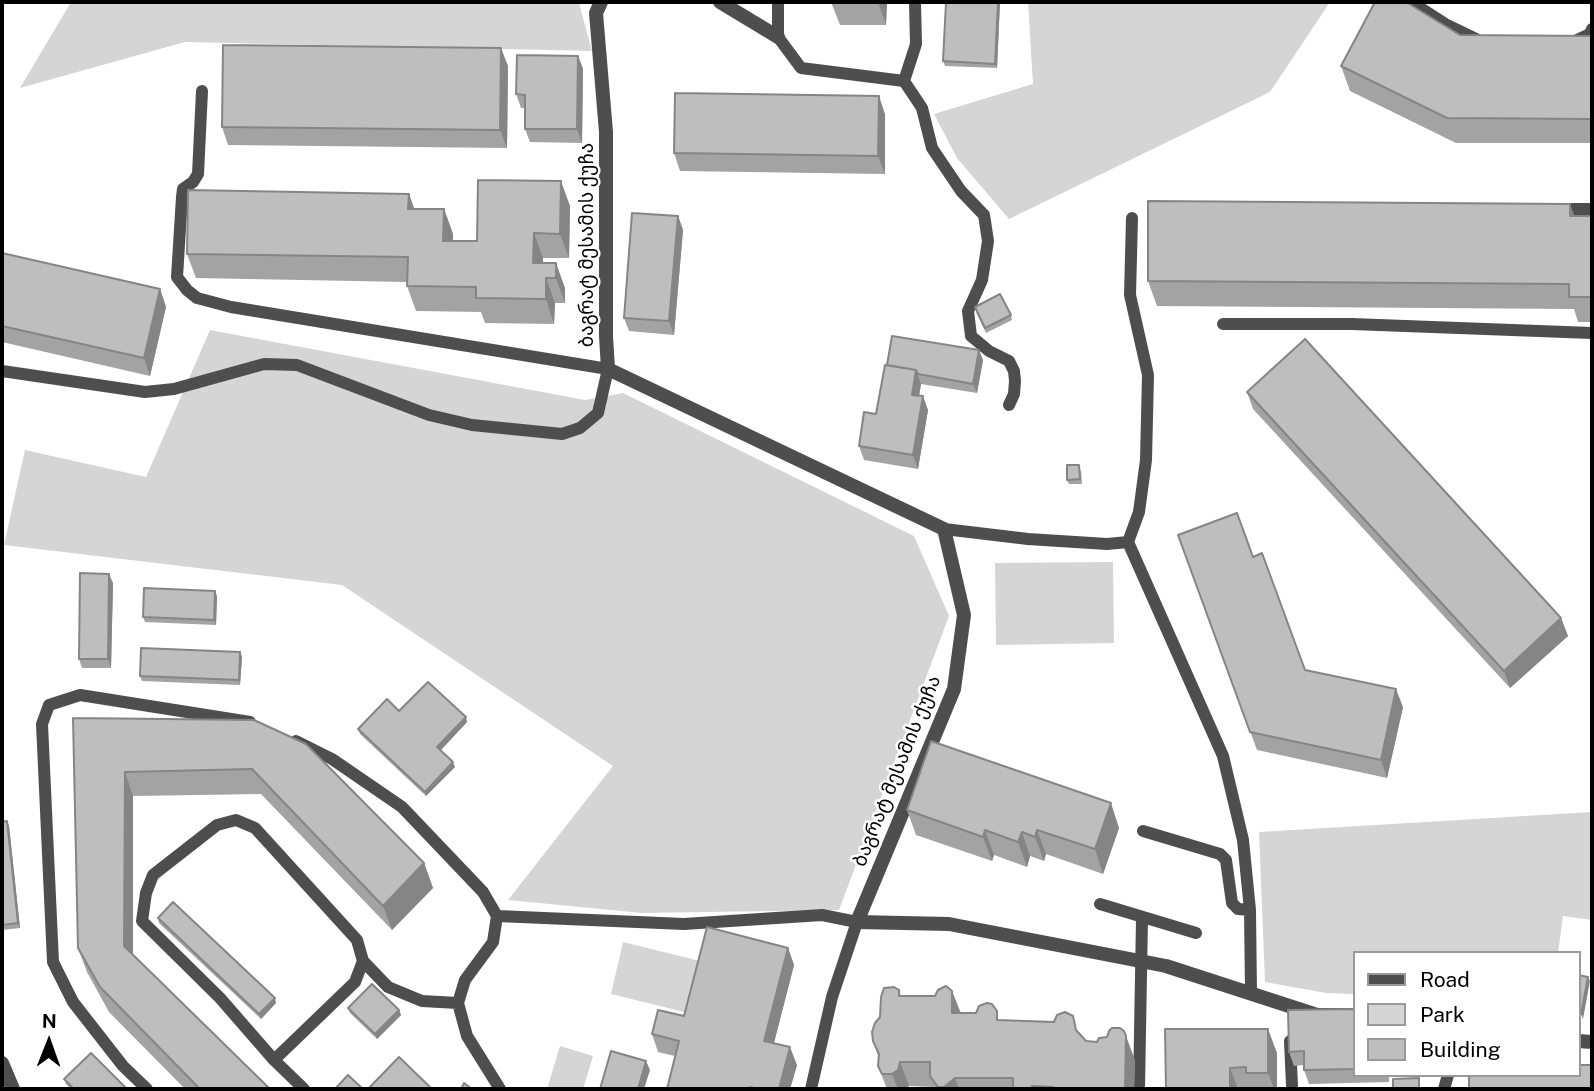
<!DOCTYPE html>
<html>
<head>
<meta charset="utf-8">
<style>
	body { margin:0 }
	#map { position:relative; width:1594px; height:1091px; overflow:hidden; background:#fff; font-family:"Public Sans",sans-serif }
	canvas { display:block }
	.frame { position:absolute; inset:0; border:4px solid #000; pointer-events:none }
	.legend { position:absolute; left:1353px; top:951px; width:228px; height:126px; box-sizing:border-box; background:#fff; border:2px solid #999; margin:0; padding:9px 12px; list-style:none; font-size:21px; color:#000 }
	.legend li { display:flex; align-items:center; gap:14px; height:35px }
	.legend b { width:35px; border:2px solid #999 }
	.north { position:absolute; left:14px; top:1007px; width:70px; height:70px; -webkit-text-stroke:5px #fff; paint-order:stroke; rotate:1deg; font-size:19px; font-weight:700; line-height:28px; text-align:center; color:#000 }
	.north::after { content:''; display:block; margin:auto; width:24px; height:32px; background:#000; clip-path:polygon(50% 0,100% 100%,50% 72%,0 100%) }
</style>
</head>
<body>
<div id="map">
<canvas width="1594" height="1091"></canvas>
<div class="frame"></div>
<ul class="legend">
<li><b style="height:9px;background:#4e4e4e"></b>Road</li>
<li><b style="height:19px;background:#d5d5d5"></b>Park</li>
<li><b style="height:19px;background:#bebebe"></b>Building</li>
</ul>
<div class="north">N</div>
</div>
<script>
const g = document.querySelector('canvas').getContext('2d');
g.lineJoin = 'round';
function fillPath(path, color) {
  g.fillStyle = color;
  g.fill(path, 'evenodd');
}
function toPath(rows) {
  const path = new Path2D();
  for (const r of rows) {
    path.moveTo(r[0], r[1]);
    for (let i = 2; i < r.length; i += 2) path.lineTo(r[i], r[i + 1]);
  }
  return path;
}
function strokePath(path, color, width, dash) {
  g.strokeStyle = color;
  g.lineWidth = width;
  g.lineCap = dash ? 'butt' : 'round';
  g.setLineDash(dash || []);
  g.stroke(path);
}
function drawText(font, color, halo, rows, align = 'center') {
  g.font = font + ' "Public Sans","Noto Sans Georgian",sans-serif';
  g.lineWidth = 5;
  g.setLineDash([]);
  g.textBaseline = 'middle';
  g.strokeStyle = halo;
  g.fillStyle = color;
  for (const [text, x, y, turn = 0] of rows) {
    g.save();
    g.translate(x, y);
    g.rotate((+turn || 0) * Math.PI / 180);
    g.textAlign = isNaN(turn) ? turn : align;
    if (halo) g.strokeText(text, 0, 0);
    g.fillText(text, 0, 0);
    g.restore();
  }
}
fillPath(toPath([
	[71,2,579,3,592,51,185,42,20,88],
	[1028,2,1330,2,1270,92,1009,219,957,158,934,114,1033,84],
	[210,330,585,400,623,393,914,536,949,616,839,910,642,913,508,900,613,766,342,585,4,545,25,450,146,477],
	[1113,562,1114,643,996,645,995,563],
	[1592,812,1592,920,1563,916,1558,953,1354,953,1354,994,1326,993,1265,982,1259,832],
	[623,942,700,961,688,1013,611,994],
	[560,1046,593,1056,583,1089,547,1089]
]), '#d5d5d5');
strokePath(toPath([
	[778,2,778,37,801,68,904,81],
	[915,2,916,44,904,81,922,108,932,148,961,191,984,215,988,241,982,280,968,311,971,336,989,351,1009,361,1014,371,1015,381,1014,394,1009,405],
	[1411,2,1447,25,1480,41],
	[1573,42,1590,34,1592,29],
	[1555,209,1592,209],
	[1132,218,1130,295,1148,375,1146,460,1139,512,1128,542,1223,756,1243,840,1250,910,1251,992],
	[1223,324,1352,324,1592,333],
	[2,371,145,392,174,389,264,364,297,365,429,415,472,425,562,434,580,428,598,413,608,369,231,307,197,298,187,290,177,277,182,197,183,189,193,182,198,174,202,91],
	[944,529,1028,539,1107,544,1128,542],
	[296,741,332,759,402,807,483,892,497,916,493,942,465,980,458,1003,467,1036,500,1089],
	[1143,831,1220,854,1226,860,1232,903,1238,909,1250,910],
	[1100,904,1196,933],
	[497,916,684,924,822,915,857,922,832,997,811,1089],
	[363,961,388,987,422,1001,458,1003],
	[1290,1041,1292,1086],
	[274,1060,355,982,363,961,357,940,255,828,236,820,217,825,153,875,146,893,142,921,220,998,274,1060,304,1089],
	[147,1089,123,1066,73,1002,53,962,42,724,49,705,80,695,250,722],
	[1139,1089,1142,918],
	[1444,1089,1448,1075]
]), '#4e4e4e', 12);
strokePath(toPath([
	[601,2,596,13,606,132,606,336,608,369,944,529,964,615,954,689,857,922,949,924,1166,966,1317,1015,1354,1015],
	[720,2,778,37],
	[1578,1041,1592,1042],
	[2,1063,13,1089]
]), '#4e4e4e', 14);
fillPath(toPath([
	[831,2,887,2,886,25,840,25],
	[946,2,1000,2,997,68,945,66,943,61],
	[1460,35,1592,36,1592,143,1456,143,1350,91,1341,66],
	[578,56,583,69,582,143,530,142,525,129,525,108,521,108,516,94],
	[508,66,507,148,228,145,222,127],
	[885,114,885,174,680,171,674,153],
	[409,194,414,209,444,209,453,234,453,241,477,241,570,206,569,258,543,258,543,263,565,288,565,303,555,303,554,324,485,323,481,312,416,311,407,286,407,282,196,278,187,254],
	[678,216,683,230,674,335,629,331,624,318],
	[1574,216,1592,216,1592,322,1578,322,1574,309,1157,306,1148,281],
	[2,253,160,289,166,307,150,376,2,342],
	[976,312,1011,315,1012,320,986,333],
	[983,360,977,393,921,384,919,396,928,410,918,469,864,460,859,446,876,414,885,365],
	[1247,392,1561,618,1568,636,1510,688,1253,409],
	[1081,470,1082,484,1069,484,1067,480],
	[1178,535,1253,557,1305,670,1403,707,1387,778,1257,750],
	[113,583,111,668,82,668,79,659],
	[217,596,216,625,145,622,143,617],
	[240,652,242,657,240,685,142,681,140,676],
	[73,718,254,720,424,863,433,888,392,930,261,794,133,796,133,955,270,1089,185,1089,109,1012,87,972,78,948],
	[467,722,441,750,455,767,426,796,360,734,358,729],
	[907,810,1119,828,1103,874,1046,854,1044,861,1030,856,1027,867,994,855,992,861,916,835],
	[2,822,9,826,20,928,2,930],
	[158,918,276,1003,261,1019,159,923],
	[788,948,794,965,774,1043,797,1065,790,1089,667,1089,675,1056,658,1052,652,1034,684,1016],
	[899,990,901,996,935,996,952,991,961,1013,1079,1034,1086,1041,1135,1060,1134,1089,935,1089,934,1087,909,1086,908,1089,887,1089,878,1066,879,1058,873,1041,880,1017],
	[348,1008,399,1010,401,1015,377,1039,350,1013],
	[1354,1009,1354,1075,1389,1075,1389,1082,1309,1084,1304,1070,1304,1065,1294,1066,1289,1052],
	[1165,1029,1277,1053,1277,1089,1166,1089],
	[64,1079,127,1089,71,1089,66,1084]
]), '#a3a3a3');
fillPath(toPath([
	[878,2,887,2,886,25],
	[998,2,1000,2,997,68,995,64],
	[501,48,508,66,507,148,500,130],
	[578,56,583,69,582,143,577,129],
	[879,96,885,114,885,174,878,156],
	[561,181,570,206,569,258,560,234],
	[409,194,418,219,408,209],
	[1570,204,1579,228,1570,216],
	[444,209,453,234,452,265,443,241],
	[678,216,683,230,674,335,669,321],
	[534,233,543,258,542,288,533,263],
	[556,263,565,288,565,303,556,278],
	[546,278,555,303,554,324,546,299],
	[160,289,166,307,150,376,144,358],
	[979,350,983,360,977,393,973,384],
	[916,370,921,384,917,408,912,395],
	[923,396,928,410,918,469,913,455],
	[109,574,113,583,111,668,108,659],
	[215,591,217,596,216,625,214,620],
	[1561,618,1568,636,1510,688,1504,671],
	[240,652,242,657,240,685,239,680],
	[1396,689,1403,707,1387,778,1381,760],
	[466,717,467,722,439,752,437,747],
	[453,762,455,767,426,796,425,792],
	[125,772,133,796,133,971,124,946],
	[1111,803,1119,828,1103,874,1095,849],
	[7,821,9,826,20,928,18,923],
	[985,830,994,855,992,861,983,837],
	[1037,830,1046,854,1044,861,1035,837],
	[1022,832,1030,856,1027,867,1018,842],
	[424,863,433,888,392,930,383,906],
	[788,948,794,965,770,1058,764,1041],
	[1588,977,1590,981,1583,1019,1581,1014],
	[952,991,961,1015,952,1013],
	[275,998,276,1003,261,1019,259,1014],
	[399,1010,401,1015,377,1039,375,1034],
	[1268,1029,1277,1053,1277,1089,1274,1089,1268,1073],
	[1126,1036,1135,1060,1134,1089,1125,1089],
	[790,1047,797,1065,790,1089,779,1089],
	[646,1061,650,1070,644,1089,638,1089],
	[900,1062,909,1086,908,1089,898,1089,892,1074],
	[1230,1068,1238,1089,1230,1089],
	[955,1078,959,1089,945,1089,944,1087]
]), '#858585');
const building = toPath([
	[946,2,998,2,995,64,943,61,946,2],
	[1375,2,1406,2,1460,35,1592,36,1592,119,1447,118,1341,66,1375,2],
	[223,45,501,48,500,130,222,127,223,45],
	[517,55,578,56,577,129,525,129,525,95,516,94,517,55],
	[675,93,879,96,878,156,674,153,675,93],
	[478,180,561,181,560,234,534,233,533,263,556,263,556,278,546,278,546,299,476,298,476,287,407,286,408,257,187,254,188,190,409,194,408,209,444,209,443,241,477,241,478,180],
	[1148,201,1570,204,1570,216,1592,216,1592,297,1569,297,1569,284,1148,281,1148,201],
	[632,213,678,216,669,321,624,318,632,213],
	[2,253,160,289,144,358,2,326,2,253],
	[1000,294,1011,315,985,328,975,307,1000,294],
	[892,336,979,350,973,384,918,374,916,370,887,365,892,336],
	[1305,339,1561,618,1504,671,1247,392,1305,339],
	[885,365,916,370,912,395,923,396,913,455,859,446,864,412,876,414,885,365],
	[1067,465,1079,465,1080,479,1067,480,1067,465],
	[1237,513,1253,557,1262,553,1305,670,1396,689,1381,760,1250,732,1178,535,1237,513],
	[80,573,109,574,108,659,79,659,80,573],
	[144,588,215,591,214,620,143,617,144,588],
	[141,648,240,652,239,680,140,676,141,648],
	[428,682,466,717,437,747,453,762,425,792,358,729,387,699,399,711,428,682],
	[73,718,254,720,306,744,424,863,383,906,252,769,125,772,124,946,270,1089,200,1089,100,987,78,948,73,718],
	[931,741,1111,803,1095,849,1037,830,1035,837,1022,832,1018,842,985,830,983,837,907,810,931,741],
	[7,821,18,923,2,925,2,822,7,821],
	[173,902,275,998,259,1014,158,918,173,902],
	[707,927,788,948,764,1041,790,1047,779,1089,760,1089,750,1087,749,1089,667,1089,679,1041,652,1034,658,1010,684,1016,707,927],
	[1578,975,1588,977,1581,1014,1578,1013,1578,975],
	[372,984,399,1010,375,1034,348,1008,372,984],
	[946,986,952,991,952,1013,976,1013,979,1006,987,1003,992,1004,997,1011,997,1020,1054,1022,1057,1015,1065,1012,1073,1016,1076,1030,1086,1041,1097,1042,1099,1038,1107,1037,1109,1031,1112,1028,1120,1028,1124,1031,1126,1036,1125,1089,1053,1089,1053,1087,1032,1086,1030,1089,1013,1089,1013,1078,955,1078,944,1087,938,1087,930,1076,930,1062,900,1062,898,1070,892,1074,882,1074,878,1066,879,1054,873,1041,872,1032,875,1023,880,1017,881,997,884,988,894,987,899,990,899,996,935,996,938,990,946,986],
	[1354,1009,1354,1069,1304,1070,1304,1051,1289,1052,1288,1010,1354,1009],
	[1165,1029,1268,1029,1268,1073,1246,1073,1246,1067,1230,1068,1230,1089,1166,1089,1165,1029],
	[611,1051,646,1061,638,1089,600,1089,611,1051],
	[91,1053,127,1089,74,1089,64,1079,91,1053],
	[399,1057,432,1089,368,1089,399,1057],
	[1578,1065,1592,1065,1592,1089,1469,1089,1469,1075,1578,1075,1578,1065],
	[348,1075,363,1089,335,1089,348,1075],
	[1419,1078,1419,1089,1393,1089,1393,1079,1419,1078],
	[464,1083,472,1089,461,1089,464,1083]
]);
fillPath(building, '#bebebe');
strokePath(building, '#858585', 2);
drawText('19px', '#000', '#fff', [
	["ბაგრატ მესამის ქუჩა",587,245,-90],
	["ბაგრატ მესამის ქუჩა",897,771,-68]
]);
</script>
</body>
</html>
